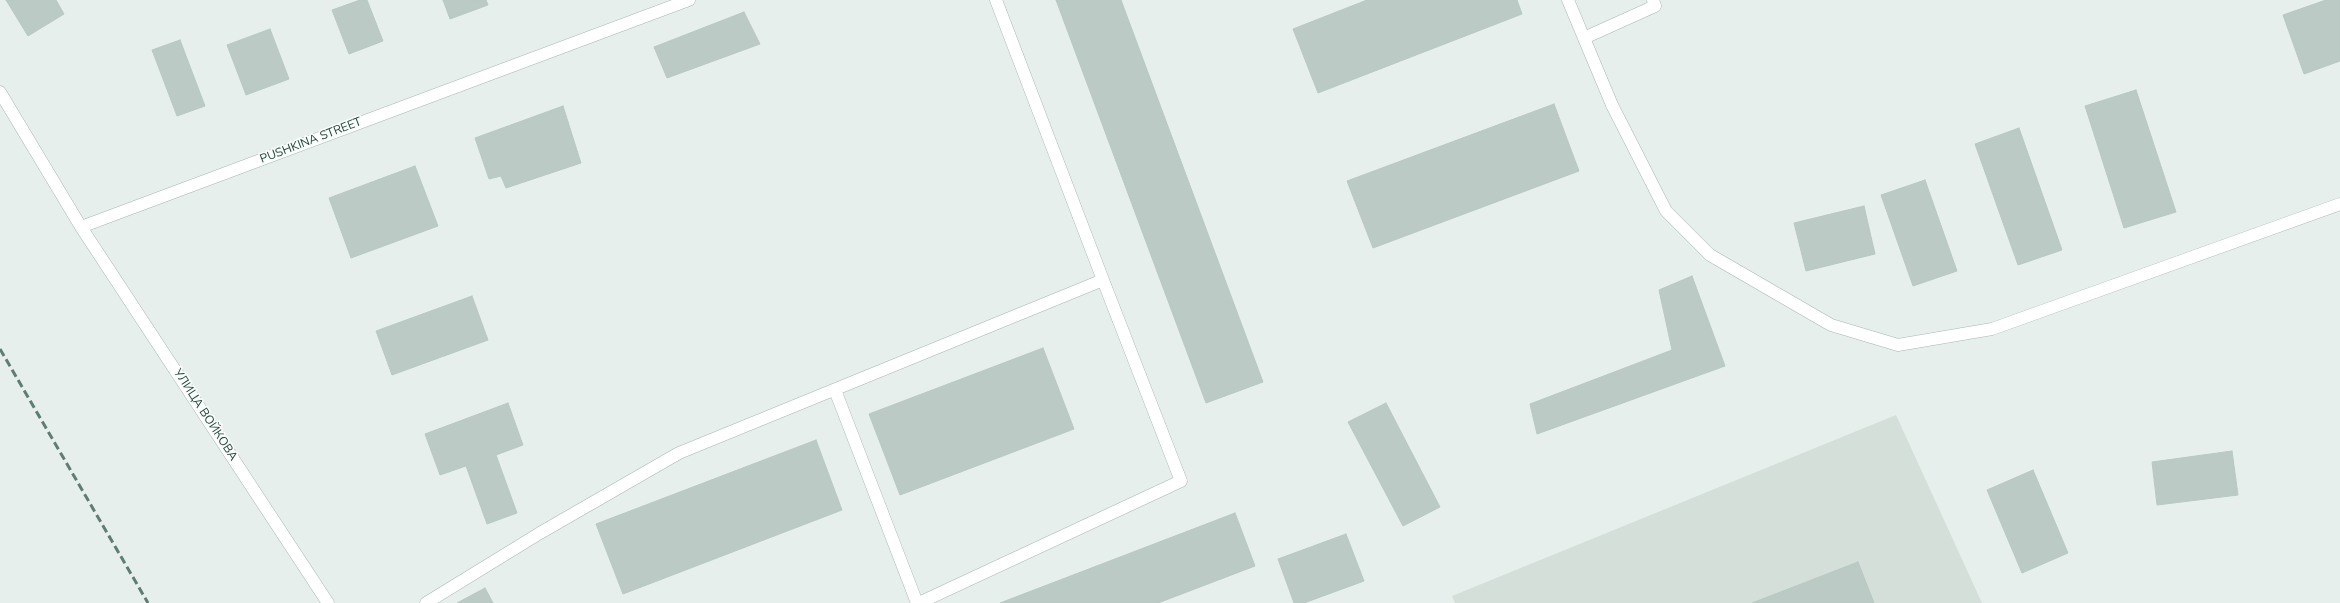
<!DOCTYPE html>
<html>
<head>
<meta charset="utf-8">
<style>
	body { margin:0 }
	canvas { display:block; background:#e6efeb }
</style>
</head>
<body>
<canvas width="2340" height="603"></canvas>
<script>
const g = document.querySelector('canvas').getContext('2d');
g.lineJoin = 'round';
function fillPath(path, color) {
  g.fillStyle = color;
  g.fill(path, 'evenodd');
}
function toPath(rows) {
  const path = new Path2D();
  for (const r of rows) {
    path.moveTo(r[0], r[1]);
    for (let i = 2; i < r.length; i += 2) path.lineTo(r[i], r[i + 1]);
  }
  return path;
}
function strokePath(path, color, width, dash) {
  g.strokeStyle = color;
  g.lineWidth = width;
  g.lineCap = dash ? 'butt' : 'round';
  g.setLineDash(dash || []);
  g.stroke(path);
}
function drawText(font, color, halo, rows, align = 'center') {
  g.font = font + ' "Nunito Sans",sans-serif';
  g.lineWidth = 3.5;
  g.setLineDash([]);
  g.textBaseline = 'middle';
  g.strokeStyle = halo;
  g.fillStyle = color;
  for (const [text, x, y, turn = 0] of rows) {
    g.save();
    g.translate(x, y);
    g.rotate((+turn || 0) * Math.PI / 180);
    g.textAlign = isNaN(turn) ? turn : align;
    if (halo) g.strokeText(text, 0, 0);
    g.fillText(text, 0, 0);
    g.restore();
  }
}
fillPath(toPath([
	[1896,415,1982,603,1455,603,1452,596]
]), '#d4dfda');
const building = toPath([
	[6,0,56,0,64,14,28,36,6,0],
	[360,0,367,0,383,41,349,54,332,10,360,0],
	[443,0,486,0,488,5,450,19,443,0],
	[1056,0,1121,0,1263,382,1206,403,1056,0],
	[1367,0,1517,0,1522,14,1318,93,1293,29,1367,0],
	[2326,0,2340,0,2340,61,2304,74,2283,15,2326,0],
	[744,12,760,44,667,78,654,47,744,12],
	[270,29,289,79,246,95,227,45,270,29],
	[180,40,205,106,177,116,152,50,180,40],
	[2136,90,2176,212,2124,228,2085,106,2136,90],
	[1554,104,1579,171,1373,248,1347,181,1554,104],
	[563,106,581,163,506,188,501,176,489,179,475,138,563,106],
	[2019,128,2062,250,2018,265,1975,144,2019,128],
	[415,166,438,226,351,258,329,198,415,166],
	[1925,180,1957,271,1913,286,1881,195,1925,180],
	[1864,206,1875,254,1806,271,1794,223,1864,206],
	[1692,276,1725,366,1537,434,1530,404,1672,350,1659,290,1692,276],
	[472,296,488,340,392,375,376,331,472,296],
	[1043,348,1074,429,900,495,869,414,1043,348],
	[508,403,523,445,496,455,517,513,487,524,466,466,440,475,425,434,508,403],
	[1386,403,1440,507,1403,526,1348,422,1386,403],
	[816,440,842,510,623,594,596,524,816,440],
	[2232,451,2238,495,2157,505,2152,462,2232,451],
	[2033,470,2068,553,2022,573,1987,490,2033,470],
	[1235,513,1255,566,1158,603,1000,603,1235,513],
	[1346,534,1364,581,1304,603,1294,603,1278,559,1346,534],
	[1858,562,1874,603,1752,603,1858,562],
	[485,588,493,603,457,603,485,588]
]);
fillPath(building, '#bbcac4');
strokePath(building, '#b8c9c2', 1);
const lane = toPath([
	[1568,0,1612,105,1666,211,1710,255,1831,325,1898,345,1992,329,2340,204],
	[1584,38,1655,6,1653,0],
	[835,390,917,603],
	[426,603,540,533,679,453,1103,280,996,0],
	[919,603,1181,481,1103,280]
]);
const street = toPath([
	[0,92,81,227,328,603],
	[81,227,689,0]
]);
strokePath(lane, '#a8b8b2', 13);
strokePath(street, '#a8b8b2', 13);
strokePath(lane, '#fff', 12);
strokePath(street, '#fff', 12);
strokePath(toPath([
	[0,349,148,603]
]), '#5f7d75', 3, [8, 4]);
drawText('12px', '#24423a', '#f7fbf9', [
	["PUSHKINA STREET",311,141,-21],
	["УЛИЦА ВОЙКОВА",205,415,57]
]);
</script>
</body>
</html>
